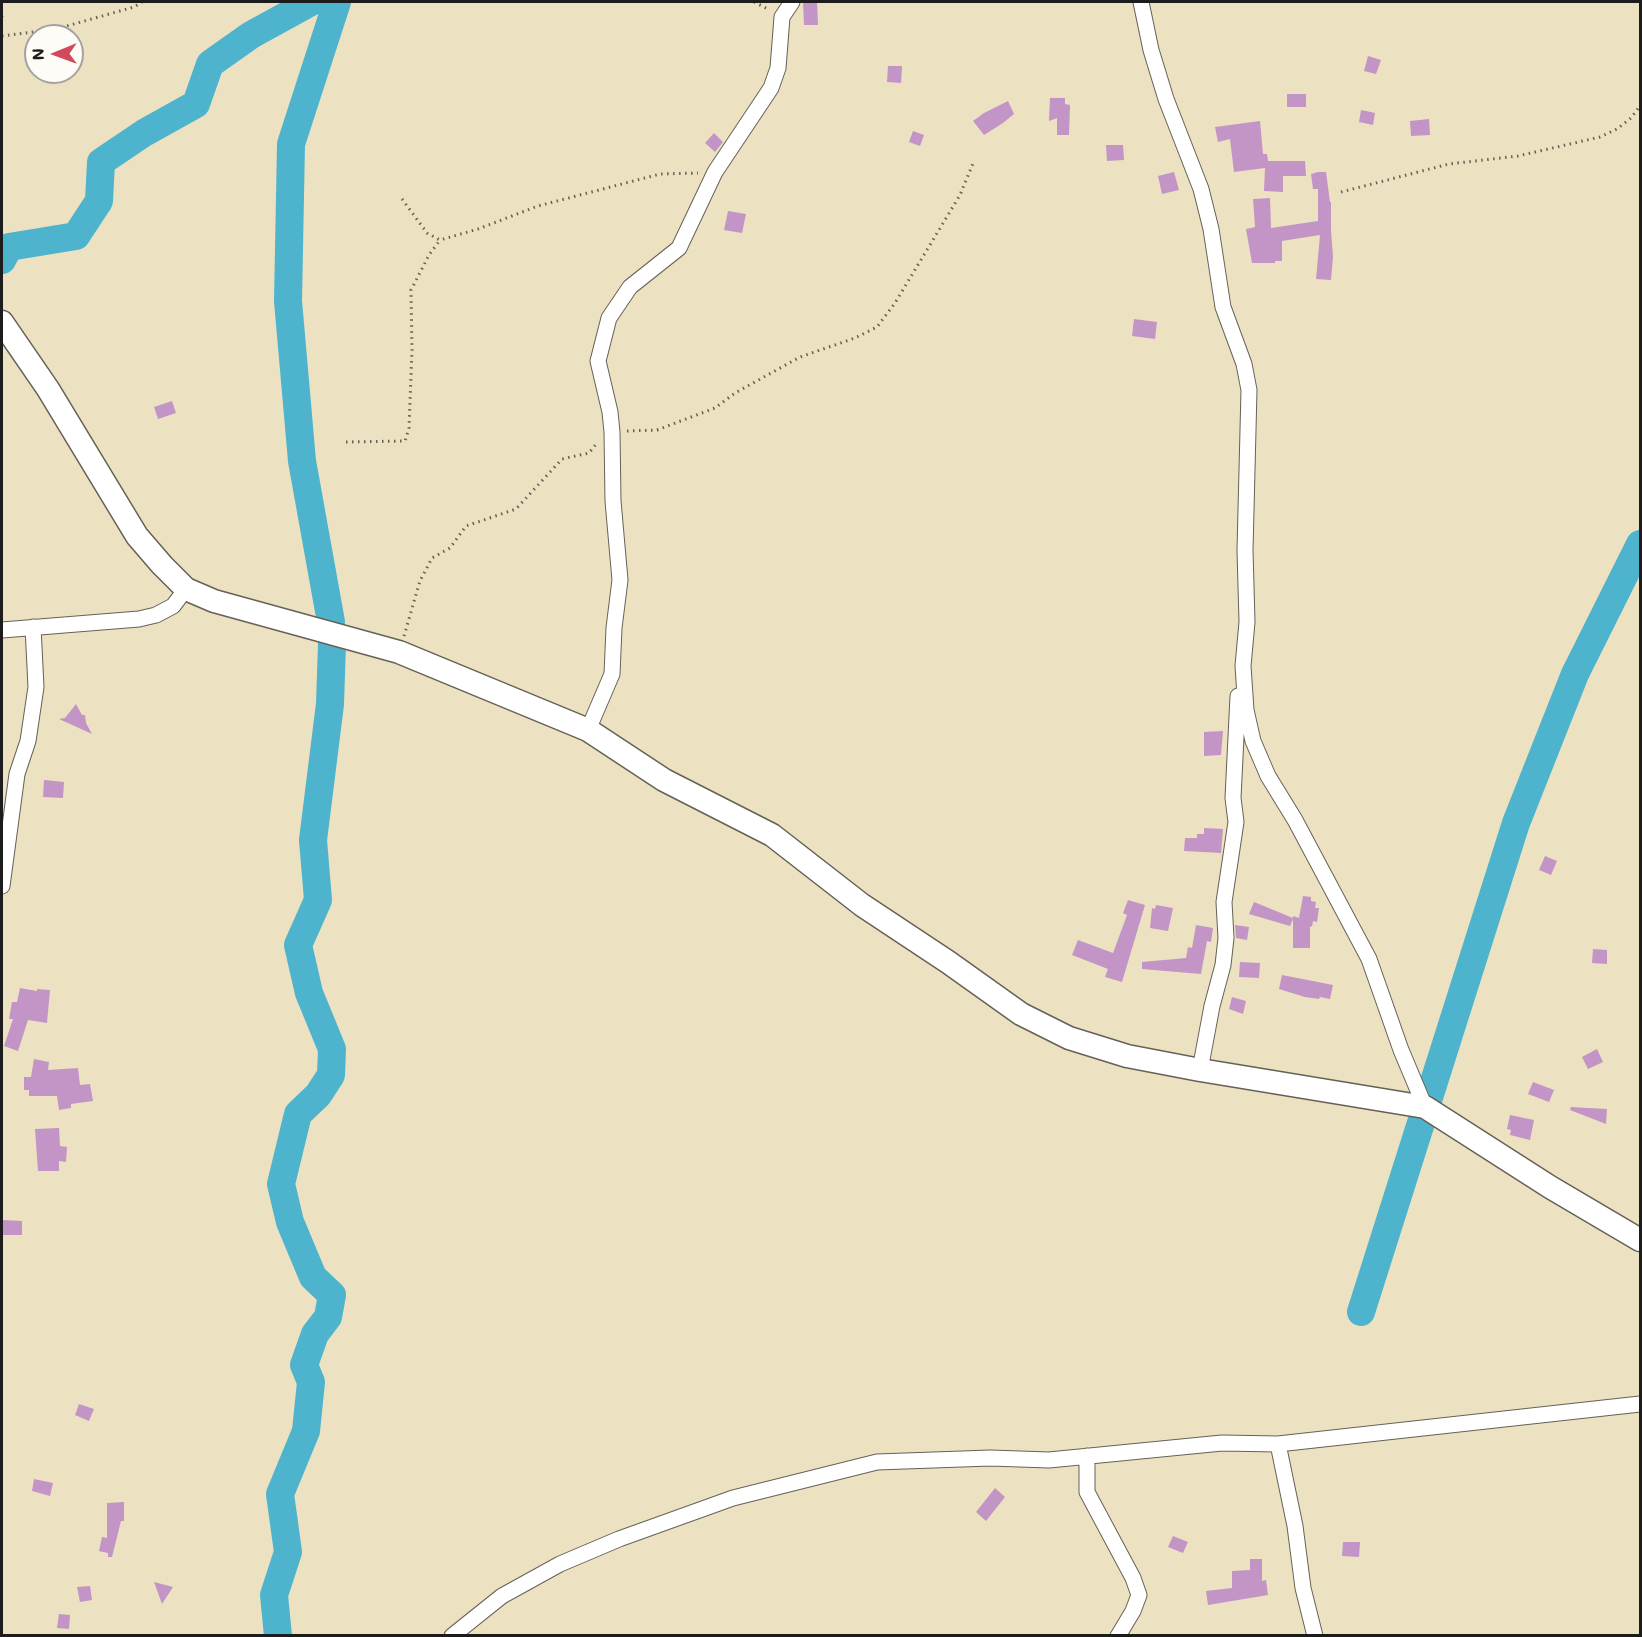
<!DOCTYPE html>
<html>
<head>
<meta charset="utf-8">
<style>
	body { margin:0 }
	#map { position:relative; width:1642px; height:1637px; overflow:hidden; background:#ece2c1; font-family:Mali,sans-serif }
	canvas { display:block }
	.frame { position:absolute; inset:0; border:3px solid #1c1c1c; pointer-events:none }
	.north { position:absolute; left:24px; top:24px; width:60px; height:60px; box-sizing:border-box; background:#fdfcf7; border:2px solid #a3a29f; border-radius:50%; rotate:269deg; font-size:16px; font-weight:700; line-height:24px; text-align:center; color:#1c1c1c }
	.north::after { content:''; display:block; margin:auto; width:21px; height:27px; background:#d1495b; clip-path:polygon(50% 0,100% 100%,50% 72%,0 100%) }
</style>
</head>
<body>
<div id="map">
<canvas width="1642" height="1637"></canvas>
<div class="frame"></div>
<div class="north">N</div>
</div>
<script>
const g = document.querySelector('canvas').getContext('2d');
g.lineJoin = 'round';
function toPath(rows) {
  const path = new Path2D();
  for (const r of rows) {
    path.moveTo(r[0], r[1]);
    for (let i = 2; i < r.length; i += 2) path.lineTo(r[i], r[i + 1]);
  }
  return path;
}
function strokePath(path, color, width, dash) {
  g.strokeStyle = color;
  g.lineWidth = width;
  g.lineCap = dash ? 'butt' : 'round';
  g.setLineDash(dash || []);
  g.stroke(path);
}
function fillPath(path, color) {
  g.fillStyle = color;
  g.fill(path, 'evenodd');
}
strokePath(toPath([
	[2,260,9,247,76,236,99,201,101,162,144,133,196,104,210,64,251,35,311,2],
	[331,622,302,461,288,301,291,144,337,2],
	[1361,1312,1516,823,1575,674,1640,544],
	[278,1636,274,1595,288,1552,280,1494,306,1431,311,1382,304,1365,315,1334,328,1317,332,1295,313,1277,290,1222,281,1184,298,1114,318,1095,331,1075,332,1049,309,993,298,945,318,900,313,840,330,704,332,644]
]), '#4eb4cd', 28);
fillPath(toPath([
	[803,2,817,2,818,25,804,25],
	[1368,56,1381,60,1376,74,1364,71],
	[888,66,902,66,901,83,887,82],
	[1287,94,1306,94,1306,107,1287,107],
	[1050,98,1065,98,1065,104,1070,105,1069,135,1057,135,1057,118,1049,121],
	[1008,101,1014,114,1003,123,984,135,973,121,984,113],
	[1361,110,1375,113,1373,125,1359,122],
	[1429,119,1430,135,1411,136,1410,121],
	[1260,121,1263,154,1267,154,1268,161,1305,161,1306,176,1283,176,1283,192,1264,191,1265,168,1234,172,1230,139,1218,142,1215,127],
	[913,131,924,135,920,146,909,142],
	[714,133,723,142,715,152,705,143],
	[1106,145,1123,145,1124,160,1107,161],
	[1174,172,1179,190,1162,194,1158,176],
	[1318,172,1326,172,1330,202,1331,202,1331,230,1333,257,1331,280,1316,279,1320,235,1282,241,1282,261,1275,261,1275,263,1252,263,1246,229,1255,227,1253,199,1270,198,1271,228,1318,221,1318,189,1313,189,1311,174],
	[728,211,746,214,742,233,724,230],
	[1134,319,1157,322,1155,339,1132,336],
	[172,401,176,413,158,419,154,407],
	[76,704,82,715,85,715,86,723,92,734,59,719,65,718],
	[1223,731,1221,755,1204,756,1204,732],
	[44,780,64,782,63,798,43,797],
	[1204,828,1223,829,1221,853,1184,851,1185,838,1197,838,1197,834,1204,834],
	[1545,856,1557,861,1551,875,1539,870],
	[1303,896,1311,897,1311,901,1316,902,1315,908,1319,908,1317,922,1313,921,1312,927,1310,926,1310,948,1293,948,1293,919,1290,926,1249,914,1254,902,1293,918,1293,916,1299,918],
	[1128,900,1145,905,1122,982,1105,977,1108,969,1072,955,1078,940,1113,953,1127,915,1123,913],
	[1156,905,1173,908,1168,931,1150,928,1152,908,1155,909],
	[1196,925,1213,928,1211,942,1207,941,1201,974,1142,969,1142,962,1186,958,1188,947,1192,948],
	[1235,925,1249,927,1247,940,1236,938],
	[1593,949,1607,950,1607,964,1592,963],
	[1240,962,1260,963,1259,978,1239,977],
	[1282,975,1333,985,1330,999,1320,997,1319,999,1305,997,1279,989],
	[20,988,37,991,37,989,50,990,47,1023,28,1020,18,1051,4,1046,13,1019,9,1019,12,1002,17,1002],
	[1232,997,1246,1001,1243,1014,1229,1009],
	[1597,1049,1603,1062,1588,1069,1582,1057],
	[34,1059,49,1062,48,1070,78,1068,80,1085,90,1084,93,1101,71,1104,71,1108,59,1110,57,1096,29,1096,29,1090,24,1090,24,1077,31,1077],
	[1533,1082,1554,1090,1549,1102,1528,1094],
	[1571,1107,1607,1109,1606,1124,1570,1110],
	[1510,1115,1534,1120,1530,1140,1510,1135,1511,1130,1507,1129],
	[59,1128,60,1146,67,1147,66,1162,59,1161,59,1171,38,1171,35,1129],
	[2,1220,22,1221,22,1235,2,1235],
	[79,1404,94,1409,89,1421,75,1415],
	[34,1479,53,1483,50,1496,32,1491],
	[995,1488,1005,1497,986,1521,976,1512],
	[124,1502,124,1521,121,1521,112,1557,108,1557,108,1553,99,1551,102,1537,107,1538,107,1503],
	[1173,1536,1188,1542,1183,1553,1168,1547],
	[1343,1542,1360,1542,1359,1557,1342,1556],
	[1250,1559,1262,1559,1262,1581,1266,1580,1268,1595,1208,1605,1206,1591,1232,1588,1232,1571,1250,1570],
	[154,1582,173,1587,162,1604],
	[90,1586,92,1600,80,1602,77,1587],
	[59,1614,70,1615,69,1629,57,1628]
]), '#c394c6');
const street = toPath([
	[1141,2,1151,50,1166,99,1201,189,1211,229,1223,307,1244,364,1249,390,1245,550,1247,622,1243,666,1246,710,1253,741,1268,776,1295,820,1369,959,1401,1050,1425,1107],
	[2,630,139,619,156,615,173,606,186,589],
	[588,730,612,674,614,628,620,580,613,501,612,432,610,412,598,361,609,318,630,287,679,248,715,172,771,88,778,68,782,17,792,2],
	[2,886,17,774,28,741,36,687,33,627],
	[1200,1070,1212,1006,1223,965,1226,938,1224,902,1236,822,1233,798,1238,696],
	[1278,1444,1295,1526,1303,1588,1315,1636],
	[1087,1456,1087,1492,1133,1578,1139,1595,1133,1611,1118,1636],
	[452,1636,502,1596,560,1564,619,1539,733,1498,877,1462,990,1458,1049,1460,1222,1443,1278,1444,1640,1404]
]);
const secondary = toPath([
	[2,322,48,389,137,536,162,565,186,589,214,601,399,652,588,730,664,780,772,835,862,905,948,962,1021,1014,1069,1038,1127,1056,1200,1070,1425,1107,1550,1187,1640,1240]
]);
strokePath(street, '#656156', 17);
strokePath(secondary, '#656156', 25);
strokePath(toPath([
	[754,2,770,10],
	[2,16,2,17],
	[2,36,56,29,134,7,142,2],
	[1341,192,1449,164,1518,156,1600,137,1617,129,1631,118,1640,106],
	[402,199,427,233,440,240,478,229,538,206,660,174,698,173],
	[627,431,657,430,715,408,735,393,800,357,855,338,877,327,895,303,960,195,974,161],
	[346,442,405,441,409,428,412,350,411,290,429,255,440,240],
	[404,636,420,581,432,558,450,548,466,526,516,509,562,459,589,453,596,444]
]), '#656156', 3, [1.5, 4.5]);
strokePath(street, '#fff', 15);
strokePath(secondary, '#fff', 22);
</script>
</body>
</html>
